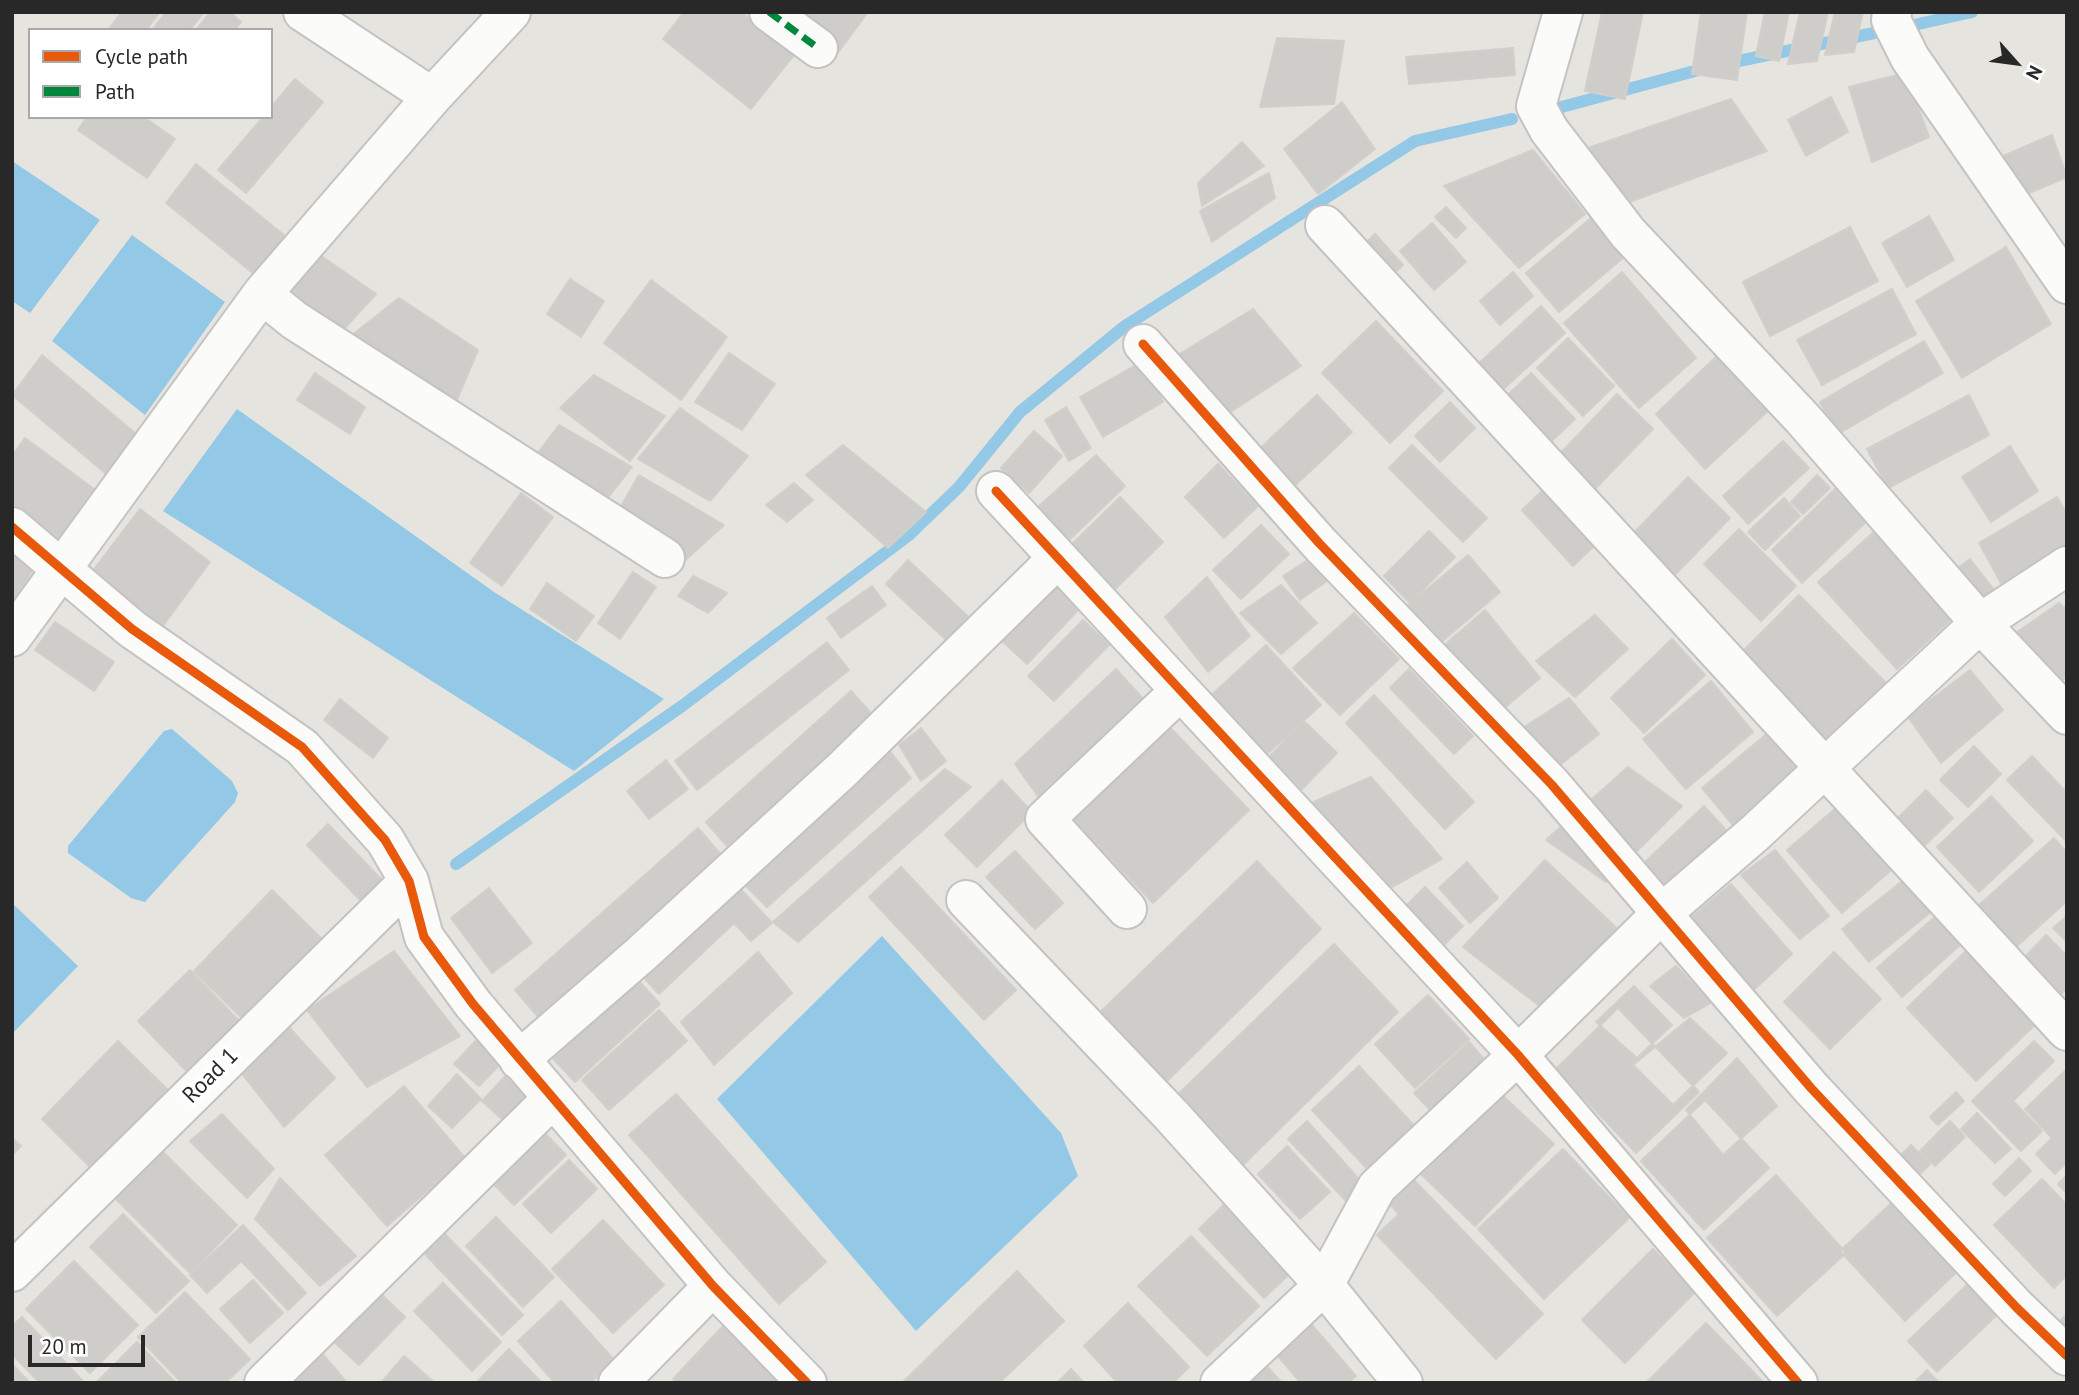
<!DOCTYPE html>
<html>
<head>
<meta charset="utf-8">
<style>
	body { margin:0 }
	#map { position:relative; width:2079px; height:1395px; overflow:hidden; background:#e6e4de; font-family:"PT Sans",sans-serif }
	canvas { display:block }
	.frame { position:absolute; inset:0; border:14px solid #282828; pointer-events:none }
	.legend { position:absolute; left:28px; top:28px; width:245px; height:91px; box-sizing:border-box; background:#fff; border:2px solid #a9a9a9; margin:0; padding:9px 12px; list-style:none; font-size:21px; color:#282828 }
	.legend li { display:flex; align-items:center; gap:14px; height:35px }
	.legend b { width:35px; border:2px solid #a9a9a9 }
	.north { position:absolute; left:1981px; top:28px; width:70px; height:70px; -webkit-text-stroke:5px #fff; paint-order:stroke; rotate:118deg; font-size:19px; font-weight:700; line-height:28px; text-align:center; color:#282828 }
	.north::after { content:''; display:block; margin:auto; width:24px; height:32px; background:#282828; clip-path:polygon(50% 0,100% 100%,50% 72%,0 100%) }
	.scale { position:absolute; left:28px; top:1335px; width:117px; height:32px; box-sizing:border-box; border:4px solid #282828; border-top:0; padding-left:9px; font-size:21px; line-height:24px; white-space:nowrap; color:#282828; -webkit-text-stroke:5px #fff; paint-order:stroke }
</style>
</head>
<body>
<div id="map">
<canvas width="2079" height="1395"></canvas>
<div class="frame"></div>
<ul class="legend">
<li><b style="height:9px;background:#e8590c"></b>Cycle path</li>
<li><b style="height:9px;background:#00873e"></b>Path</li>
</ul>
<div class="north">N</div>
<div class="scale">20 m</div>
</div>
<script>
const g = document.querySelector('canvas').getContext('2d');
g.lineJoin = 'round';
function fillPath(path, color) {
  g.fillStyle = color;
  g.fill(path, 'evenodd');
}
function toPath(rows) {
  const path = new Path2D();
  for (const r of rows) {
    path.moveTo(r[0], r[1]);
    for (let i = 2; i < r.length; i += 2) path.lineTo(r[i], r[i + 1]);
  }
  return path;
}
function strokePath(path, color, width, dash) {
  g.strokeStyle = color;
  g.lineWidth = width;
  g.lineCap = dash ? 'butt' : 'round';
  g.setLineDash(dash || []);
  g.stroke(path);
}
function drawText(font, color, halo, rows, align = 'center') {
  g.font = font + ' "PT Sans",sans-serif';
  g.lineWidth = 7;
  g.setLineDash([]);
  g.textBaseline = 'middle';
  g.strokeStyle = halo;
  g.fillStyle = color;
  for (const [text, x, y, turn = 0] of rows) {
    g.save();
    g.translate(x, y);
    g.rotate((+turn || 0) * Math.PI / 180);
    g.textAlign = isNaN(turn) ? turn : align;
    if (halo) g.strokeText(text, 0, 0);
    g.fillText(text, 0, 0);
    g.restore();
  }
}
fillPath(toPath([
	[12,161,100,220,30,313,12,301],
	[132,235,225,302,145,415,52,341],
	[237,409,494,592,664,699,574,771,163,511],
	[172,729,232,781,238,793,235,802,145,902,131,898,68,853,68,846,164,731],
	[12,903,78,966,12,1034],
	[882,936,1061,1133,1078,1176,916,1331,717,1099]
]), '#93c8e6');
strokePath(toPath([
	[1914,25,1972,12],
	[1724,64,1874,33],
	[1558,108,1706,68],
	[456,864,682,706,909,535,959,487,1020,412,1125,326,1415,141,1512,119]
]), '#93c8e6', 12);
const building = toPath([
	[122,12,160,12,146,30,108,30,122,12],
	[166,12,204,12,190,30,152,30,166,12],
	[210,12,230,12,241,22,235,30,196,30,210,12],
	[684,12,741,12,794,55,751,109,663,39,684,12],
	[808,12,868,12,837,54,798,25,808,12],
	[1602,12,1643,12,1625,99,1585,91,1602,12],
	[1701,12,1747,12,1737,80,1692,74,1701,12],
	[1765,12,1789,12,1779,61,1756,56,1765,12],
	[1800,12,1828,12,1817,61,1788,64,1800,12],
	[1835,12,1863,12,1854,52,1825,55,1835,12],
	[1277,38,1344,41,1334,104,1260,107,1277,38],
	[1513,48,1515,75,1409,84,1406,57,1513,48],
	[1906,73,1929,137,1872,162,1849,87,1906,73],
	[295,79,323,102,246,193,218,170,263,117,271,117,271,107,295,79],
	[1831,97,1848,132,1806,156,1788,120,1831,97],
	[1731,99,1767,151,1624,204,1588,148,1731,99],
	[1342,102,1375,149,1318,194,1284,149,1342,102],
	[87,117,144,117,175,139,147,178,78,130,87,117],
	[2052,135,2067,177,2017,198,2001,157,2052,135],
	[1242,142,1264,166,1202,206,1198,183,1242,142],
	[1533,150,1585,214,1519,268,1444,186,1533,150],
	[196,164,290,240,259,278,166,203,196,164],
	[1269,173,1275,198,1212,242,1200,211,1269,173],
	[1446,207,1466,228,1456,238,1435,217,1446,207],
	[1929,216,1954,260,1907,287,1882,243,1929,216],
	[1591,218,1624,257,1559,312,1526,273,1591,218],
	[1432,223,1466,262,1434,290,1400,251,1432,223],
	[1850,227,1878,281,1770,336,1743,282,1850,227],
	[1375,234,1403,265,1385,282,1356,252,1375,234],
	[2006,247,2051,324,1962,378,1916,301,2006,247],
	[317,253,376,294,329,345,275,300,317,253],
	[1513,272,1533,296,1500,325,1480,301,1513,272],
	[1622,272,1696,358,1639,408,1564,323,1622,272],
	[570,279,604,301,581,337,547,314,570,279],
	[651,280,727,337,681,400,604,343,651,280],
	[1892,289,1916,334,1822,385,1797,340,1892,289],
	[399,298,478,350,450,416,337,347,399,298],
	[1541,306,1565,333,1490,401,1466,375,1541,306],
	[1253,309,1301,366,1226,415,1178,355,1253,309],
	[1376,321,1443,391,1390,443,1322,373,1376,321],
	[1568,338,1614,386,1583,416,1537,368,1568,338],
	[1924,341,1943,373,1838,434,1820,402,1924,341],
	[729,353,775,384,742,430,695,402,729,353],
	[42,355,148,444,116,482,12,395,42,355],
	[1717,356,1768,411,1705,469,1656,414,1717,356],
	[1141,362,1163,402,1103,437,1080,397,1141,362],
	[315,373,365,407,350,434,297,400,315,373],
	[1531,373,1575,419,1541,451,1497,405,1531,373],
	[594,375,665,416,630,461,560,408,594,375],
	[1617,394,1653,429,1591,493,1555,459,1617,394],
	[1317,395,1352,432,1288,492,1253,455,1317,395],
	[1969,395,1989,435,1888,488,1867,449,1969,395],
	[1450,402,1475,428,1440,462,1415,436,1450,402],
	[1066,407,1091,448,1069,461,1045,420,1066,407],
	[680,408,748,456,710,501,638,459,680,408],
	[559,425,632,467,592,518,519,478,559,425],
	[1034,431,1062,456,1029,493,1001,468,1034,431],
	[25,438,94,489,59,538,12,503,12,456,25,438],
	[1783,441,1809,468,1748,524,1723,496,1783,441],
	[843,445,926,512,888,548,806,475,843,445],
	[1412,445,1487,518,1463,542,1389,468,1412,445],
	[2010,446,2038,491,1991,522,1962,477,2010,446],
	[1096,455,1125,486,1062,547,1029,515,1096,455],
	[1218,464,1258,506,1224,538,1185,497,1218,464],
	[639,475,724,525,681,564,612,522,639,475],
	[1817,475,1830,488,1803,514,1791,502,1817,475],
	[1688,477,1730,518,1668,582,1626,541,1688,477],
	[794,483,813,500,787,522,766,505,794,483],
	[1835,489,1866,522,1802,583,1772,550,1835,489],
	[1543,490,1594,546,1573,566,1522,510,1543,490],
	[521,493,553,517,502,586,470,563,521,493],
	[1120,497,1163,542,1108,596,1064,552,1120,497],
	[2057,497,2067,514,2067,559,2007,594,1979,543,2057,497],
	[1784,498,1800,516,1765,550,1748,532,1784,498],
	[140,509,210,562,154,638,85,581,140,509],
	[1261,525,1289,554,1241,599,1213,570,1261,525],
	[1739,529,1796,586,1761,621,1704,564,1739,529],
	[1429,531,1455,557,1410,603,1384,576,1429,531],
	[1874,532,1953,618,1897,669,1818,582,1874,532],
	[12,542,40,559,12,601,12,542],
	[1468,555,1500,592,1425,656,1389,621,1468,555],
	[1970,559,2002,600,1981,616,1949,575,1970,559],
	[908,560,979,627,957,650,886,584,908,560],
	[1308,560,1327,581,1300,600,1283,576,1308,560],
	[633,572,656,587,620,639,598,623,633,572],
	[693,576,727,593,708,613,678,596,693,576],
	[1207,577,1250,636,1208,672,1165,617,1207,577],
	[547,583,594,616,576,641,530,609,547,583],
	[1053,585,1079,609,1027,664,1001,640,1053,585],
	[1281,585,1317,623,1281,654,1240,613,1281,585],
	[872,586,886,605,841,638,827,618,872,586],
	[1799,595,1896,693,1836,753,1739,655,1799,595],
	[2059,603,2067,610,2067,675,2055,688,2010,637,2059,603],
	[1485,610,1540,678,1490,720,1433,655,1485,610],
	[1354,613,1399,659,1340,715,1293,668,1354,613],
	[1595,615,1628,649,1575,697,1536,661,1595,615],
	[1083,620,1109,645,1054,701,1028,676,1083,620],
	[55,622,114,662,94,691,35,650,55,622],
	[1672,639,1705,675,1644,733,1611,698,1672,639],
	[827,642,849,670,697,790,675,761,827,642],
	[1266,645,1321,705,1259,761,1205,701,1266,645],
	[1116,669,1155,712,1045,806,1015,764,1116,669],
	[1409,669,1473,736,1454,754,1390,688,1409,669],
	[1970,670,2003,710,1941,763,1908,717,1970,670],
	[1711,681,1753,732,1686,789,1643,739,1711,681],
	[851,691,878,721,734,854,706,822,851,691],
	[1374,695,1474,802,1445,829,1346,723,1374,695],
	[1569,698,1599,734,1541,780,1504,740,1569,698],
	[340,699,388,738,373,758,324,720,340,699],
	[1164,721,1249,810,1153,903,1068,813,1164,721],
	[1304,721,1337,753,1302,789,1269,757,1304,721],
	[921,728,946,761,921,781,899,745,921,728],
	[1770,731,1812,780,1744,838,1702,788,1770,731],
	[1974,746,2001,774,1968,807,1940,780,1974,746],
	[889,750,911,778,767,907,741,881,889,750],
	[2032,756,2067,793,2067,842,2007,780,2032,756],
	[666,760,688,789,649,819,627,791,666,760],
	[1628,767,1682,806,1606,882,1546,840,1628,767],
	[945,769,971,787,798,942,773,922,945,769],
	[1371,777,1442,859,1380,894,1302,807,1371,777],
	[1002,780,1032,812,977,867,945,835,1002,780],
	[1926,790,1953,818,1919,851,1892,824,1926,790],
	[1991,796,2033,841,1979,892,1937,847,1991,796],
	[1704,806,1736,841,1675,898,1643,864,1704,806],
	[1836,808,1890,871,1842,913,1787,850,1836,808],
	[328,824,383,881,362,902,307,845,328,824],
	[698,828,729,864,546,1026,515,990,698,828],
	[2054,838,2067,853,2067,901,2006,956,1969,914,2054,838],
	[1775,850,1829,916,1800,939,1741,875,1775,850],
	[1015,851,1063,903,1035,929,986,877,1015,851],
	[1545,860,1627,938,1546,1011,1463,947,1545,860],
	[1257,861,1321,929,1167,1081,1092,1020,1257,861],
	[1467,862,1498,898,1470,923,1439,888,1467,862],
	[901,867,1016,990,984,1020,869,897,901,867],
	[1911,874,1937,907,1869,962,1842,929,1911,874],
	[732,880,772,923,751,941,734,923,659,994,637,970,732,880],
	[1731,884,1792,954,1741,1002,1676,930,1731,884],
	[1425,887,1463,926,1437,952,1399,913,1425,887],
	[489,888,532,943,492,973,451,918,489,888],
	[272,890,330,947,252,1028,194,971,272,890],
	[1944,909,1969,937,1902,997,1877,968,1944,909],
	[2067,916,2067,942,2053,928,2067,916],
	[2046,935,2067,956,2067,988,2061,994,2024,958,2046,935],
	[1334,944,1398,1012,1244,1164,1169,1103,1334,944],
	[1968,949,2037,1023,1976,1081,1907,1008,1968,949],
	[394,951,460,1036,367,1087,307,1010,394,951],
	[758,952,792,993,714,1065,681,1022,758,952],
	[1834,952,1881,999,1830,1049,1784,1002,1834,952],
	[1676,966,1711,1003,1684,1018,1650,986,1676,966],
	[190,970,250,1032,198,1083,138,1021,190,970],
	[633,975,660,1004,575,1082,548,1053,633,975],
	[1634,986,1672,1025,1637,1058,1596,1022,1634,986],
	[1428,995,1469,1039,1415,1088,1375,1044,1428,995],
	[1618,1008,1699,1092,1636,1153,1556,1069,1618,1008],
	[659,1010,687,1041,609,1110,582,1080,659,1010],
	[1690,1018,1727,1053,1673,1105,1633,1065,1690,1018],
	[288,1026,335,1078,284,1127,243,1075,288,1026],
	[484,1032,507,1057,479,1086,454,1064,484,1032],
	[118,1041,177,1099,100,1177,42,1119,118,1041],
	[2034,1041,2054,1061,2013,1101,2042,1131,2021,1151,1972,1101,2034,1041],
	[1469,1042,1488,1064,1434,1114,1414,1093,1469,1042],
	[1737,1058,1777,1106,1723,1155,1686,1110,1737,1058],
	[1359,1066,1418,1130,1372,1174,1312,1110,1359,1066],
	[512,1069,534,1095,506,1123,482,1101,512,1069],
	[2067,1069,2067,1162,2055,1174,2036,1154,2052,1138,2025,1109,2067,1069],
	[457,1074,481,1099,452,1128,428,1106,457,1074],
	[404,1086,465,1158,387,1226,325,1155,404,1086],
	[1956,1092,1964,1101,1938,1125,1930,1117,1956,1092],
	[676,1094,826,1262,779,1304,629,1135,676,1094],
	[1501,1094,1554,1144,1475,1226,1422,1175,1501,1094],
	[1705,1100,1769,1168,1704,1230,1641,1161,1705,1100],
	[1977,1113,2011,1149,1995,1163,1961,1129,1977,1113],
	[222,1114,274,1169,247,1198,190,1141,222,1114],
	[1307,1121,1366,1187,1348,1203,1288,1139,1307,1121],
	[1950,1121,1965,1137,1935,1166,1920,1151,1950,1121],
	[539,1127,566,1155,514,1205,487,1177,539,1127],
	[12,1138,21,1146,12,1155,12,1138],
	[1911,1145,1930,1164,1917,1177,1899,1157,1911,1145],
	[1287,1146,1330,1192,1300,1219,1258,1174,1287,1146],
	[1563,1149,1629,1218,1544,1299,1478,1229,1563,1149],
	[163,1152,237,1225,190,1273,116,1199,163,1152],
	[2019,1158,2031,1171,2005,1196,1993,1184,2019,1158],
	[569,1160,597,1189,551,1233,523,1204,569,1160],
	[1776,1175,1846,1253,1777,1316,1707,1238,1776,1175],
	[2067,1175,2067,1194,2058,1184,2067,1175],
	[280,1178,356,1256,320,1286,255,1219,280,1178],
	[1413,1179,1543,1314,1496,1359,1377,1235,1399,1214,1388,1202,1413,1179],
	[2042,1179,2067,1205,2067,1275,2054,1288,1994,1225,2042,1179],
	[1236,1193,1302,1262,1264,1298,1199,1229,1236,1193],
	[1898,1197,1963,1266,1905,1321,1840,1251,1898,1197],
	[123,1214,189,1281,156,1313,90,1247,123,1214],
	[496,1217,554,1277,523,1307,466,1246,496,1217],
	[603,1220,664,1285,613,1333,552,1269,603,1220],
	[243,1225,306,1293,288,1310,241,1261,207,1293,190,1275,243,1225],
	[445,1234,523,1315,502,1335,424,1253,445,1234],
	[1191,1236,1259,1306,1207,1356,1138,1286,1191,1236],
	[1653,1249,1695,1292,1625,1363,1582,1320,1653,1249],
	[74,1261,138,1325,90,1373,26,1309,74,1261],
	[1017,1271,1064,1321,999,1383,902,1383,1017,1271],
	[253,1280,283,1313,250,1343,220,1309,253,1280],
	[1970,1282,1999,1313,1937,1372,1908,1341,1970,1282],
	[443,1283,501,1342,472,1371,414,1311,443,1283],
	[377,1290,405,1317,359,1365,331,1339,377,1290],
	[185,1292,250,1359,225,1383,182,1383,138,1337,185,1292],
	[561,1301,615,1361,590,1383,555,1383,518,1341,561,1301],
	[1128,1303,1189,1367,1173,1383,1118,1383,1084,1346,1128,1303],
	[2067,1314,2067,1342,2053,1328,2067,1314],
	[22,1317,82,1380,79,1383,40,1383,12,1354,12,1326,22,1317],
	[1706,1323,1764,1383,1646,1383,1706,1323],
	[1311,1324,1356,1376,1348,1383,1301,1383,1276,1354,1311,1324],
	[724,1325,785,1383,677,1383,673,1379,724,1325],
	[137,1342,176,1383,96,1383,137,1342],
	[316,1346,347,1383,273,1383,316,1346],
	[509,1349,542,1383,476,1383,509,1349],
	[404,1356,434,1382,434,1383,381,1383,404,1356],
	[12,1364,30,1383,12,1383,12,1364],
	[1265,1364,1282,1383,1245,1383,1265,1364],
	[1071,1369,1084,1383,1057,1383,1071,1369],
	[1927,1370,1939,1383,1914,1383,1927,1370]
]);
fillPath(building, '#cfcdc9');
strokePath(building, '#d1cfca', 2);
const street = toPath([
	[303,12,432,97],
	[769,12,818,48],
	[1563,12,1536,106,1549,130,1628,233,1803,419,1980,623,2067,715],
	[1892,12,1891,20,1910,58,2067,284],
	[1325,225,2067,1031],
	[262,294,294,320,665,558],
	[1143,344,1319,543,1552,785,1811,1088,2017,1308,2067,1356],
	[996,491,1518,1055,1798,1383],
	[12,527,132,629,302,747,385,840,409,881,424,937,473,1004,713,1286,807,1383],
	[12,637,262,294,432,97,511,12],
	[966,900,1172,1116,1324,1285,1403,1383],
	[1127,909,1045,819,1180,691],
	[519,1060,640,955,843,769,1057,559],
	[12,1272,409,881],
	[264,1383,552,1099],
	[618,1383,713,1286],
	[1220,1383,1324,1285,1377,1187,1518,1055,1661,914,1755,833,1980,623,2067,566]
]);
strokePath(street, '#c4c3c3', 42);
strokePath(street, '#fbfbfa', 38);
strokePath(toPath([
	[769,12,818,48]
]), '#00873e', 7, [14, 7]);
strokePath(toPath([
	[1143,344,1319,543,1552,785,1811,1088,2017,1308,2067,1356],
	[996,491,1518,1055,1798,1383],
	[12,527,132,629,302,747,385,840,409,881,424,937,473,1004,713,1286,807,1383]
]), '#e8590c', 9);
drawText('23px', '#282828', '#fff', [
	["Road 1",211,1076,-45]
]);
</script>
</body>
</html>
